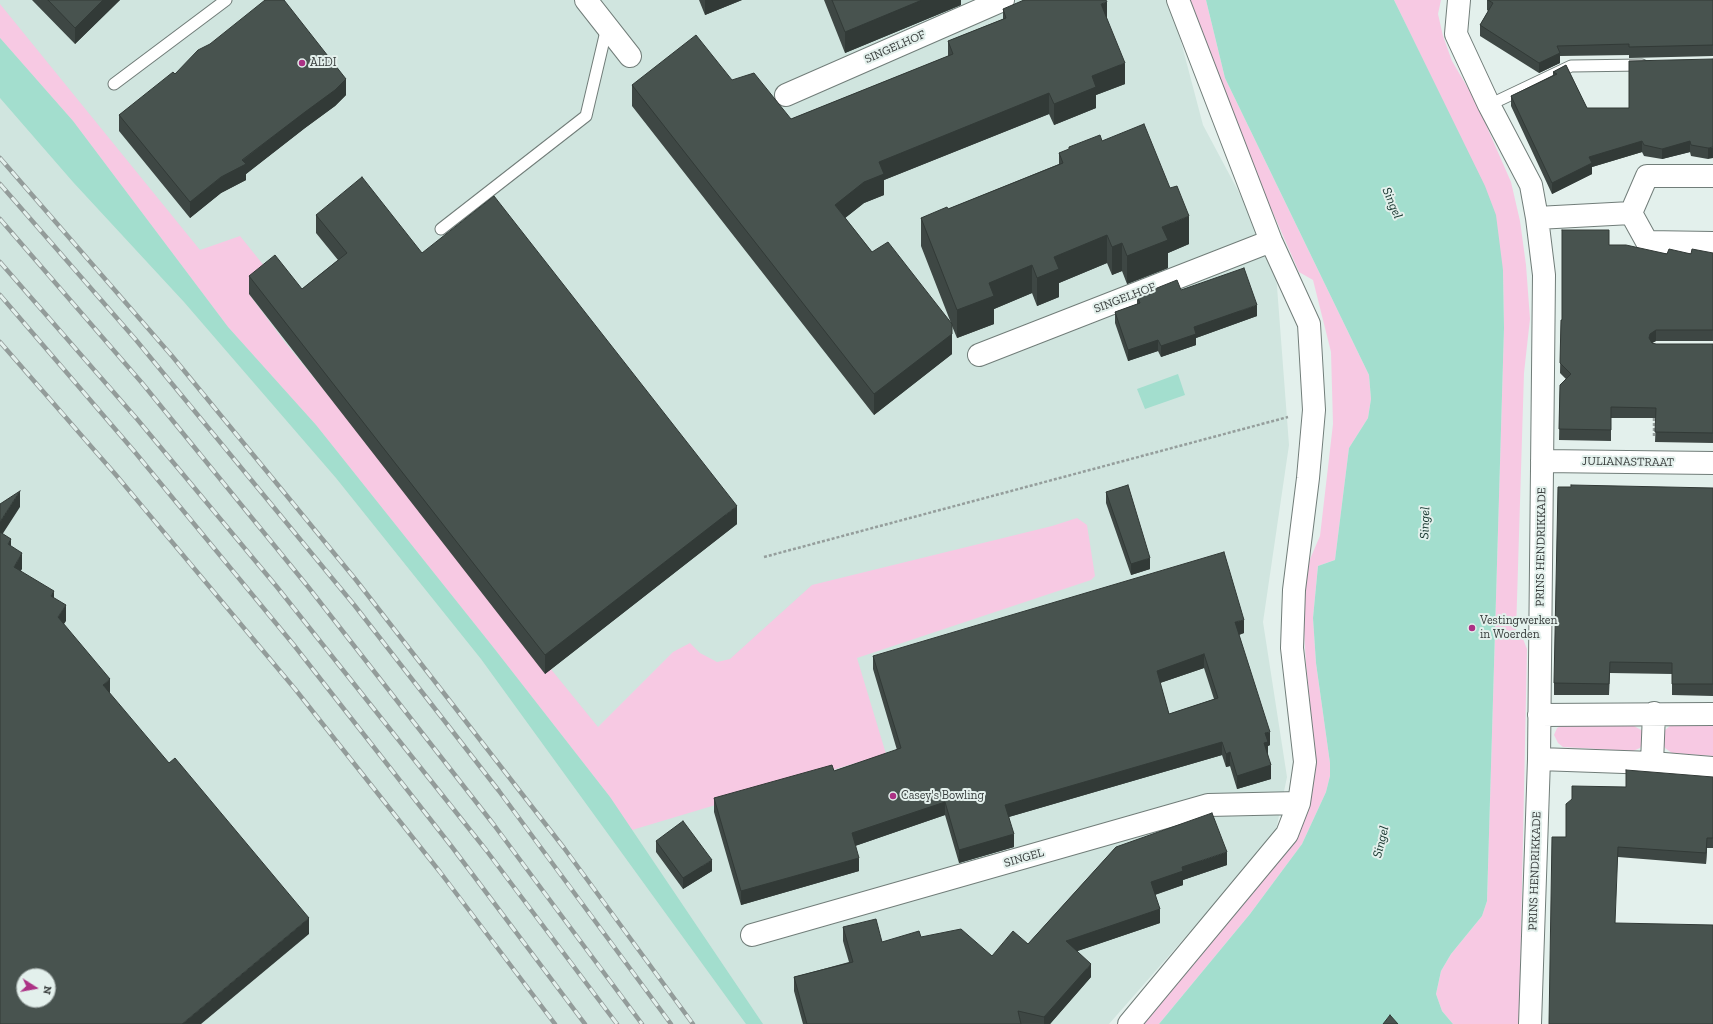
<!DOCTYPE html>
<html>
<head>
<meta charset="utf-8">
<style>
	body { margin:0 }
	#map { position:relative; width:1713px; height:1024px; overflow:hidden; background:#e3f0ec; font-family:"Zilla Slab",serif }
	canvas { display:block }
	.north { position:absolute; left:16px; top:968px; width:40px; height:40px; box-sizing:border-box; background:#e3f0ec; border:1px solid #9fa8a6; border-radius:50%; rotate:101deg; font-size:11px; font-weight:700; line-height:16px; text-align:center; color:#383d3c }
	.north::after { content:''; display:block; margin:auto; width:14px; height:18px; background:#ac3285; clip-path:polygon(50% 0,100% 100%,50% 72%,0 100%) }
</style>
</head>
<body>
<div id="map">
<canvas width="1713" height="1024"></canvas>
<div class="north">N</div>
</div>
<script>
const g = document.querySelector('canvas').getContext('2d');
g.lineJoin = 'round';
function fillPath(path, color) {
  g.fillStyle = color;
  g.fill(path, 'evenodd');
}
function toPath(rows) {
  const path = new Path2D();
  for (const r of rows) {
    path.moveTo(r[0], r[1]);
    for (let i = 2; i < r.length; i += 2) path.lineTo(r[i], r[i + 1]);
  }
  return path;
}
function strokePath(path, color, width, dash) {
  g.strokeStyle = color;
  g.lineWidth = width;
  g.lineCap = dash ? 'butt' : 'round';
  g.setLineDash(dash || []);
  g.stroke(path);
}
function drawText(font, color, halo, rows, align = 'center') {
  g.font = font + ' "Zilla Slab",serif';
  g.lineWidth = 4;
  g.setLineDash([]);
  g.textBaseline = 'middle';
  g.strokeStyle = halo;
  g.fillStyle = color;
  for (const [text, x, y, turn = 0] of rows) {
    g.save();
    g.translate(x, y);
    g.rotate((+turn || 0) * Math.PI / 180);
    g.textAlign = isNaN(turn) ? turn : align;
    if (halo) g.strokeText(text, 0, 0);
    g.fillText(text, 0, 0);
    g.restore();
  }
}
fillPath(toPath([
	[0,0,1170,0,1203,125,1275,260,1289,445,1263,622,1287,777,1275,835,1109,1024,0,1024],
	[24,976,48,976,48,1000,24,1000]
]), '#d0e5df');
fillPath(toPath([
	[1187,0,1206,0,1225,78,1369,375,1371,399,1368,418,1349,448,1335,560,1318,566,1313,618,1316,663,1330,763,1330,776,1326,792,1302,844,1250,914,1159,1024,1140,1024,1308,809,1316,761,1306,664,1303,613,1307,566,1320,536,1333,424,1331,352,1313,280,1299,272,1215,81],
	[1394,0,1441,0,1438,14,1443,36,1452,61,1476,102,1511,182,1520,221,1526,265,1530,319,1524,373,1516,632,1523,639,1527,649,1519,1024,1453,1024,1442,1011,1436,994,1441,971,1451,954,1482,916,1487,901,1504,328,1503,270,1460,137],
	[0,4,200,250,240,236,265,267,249,294,284,341,598,727,673,652,690,643,700,653,717,662,730,659,812,585,1052,526,1077,518,1087,525,1095,576,1091,580,857,658,886,754,632,830,610,797,493,647,316,425,228,327,73,121,0,38],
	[1565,724,1634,726,1643,731,1645,740,1640,748,1633,751,1563,747,1558,743,1554,735,1557,728],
	[1671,725,1713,726,1713,756,1672,753,1665,748,1662,740,1664,731]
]), '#f7c9e3');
fillPath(toPath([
	[1206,0,1394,0,1485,186,1496,215,1503,270,1504,328,1487,901,1482,916,1451,954,1441,971,1436,994,1442,1011,1453,1024,1159,1024,1250,914,1302,844,1326,792,1330,776,1330,763,1316,663,1313,618,1318,566,1335,560,1349,448,1368,418,1371,399,1369,375,1225,78],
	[0,38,73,121,228,327,316,425,493,647,610,797,763,1024,746,1024,481,659,336,478,184,302,73,182,0,98],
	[1178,374,1185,395,1145,409,1137,389]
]), '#a3dece');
const service = toPath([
	[114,84,226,0],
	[1489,105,1571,66,1642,65],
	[441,229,586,116,607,27]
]);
const minor = toPath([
	[586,0,630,56],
	[1459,0,1456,34,1489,105,1531,185,1537,218,1544,275,1539,759,1530,1024],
	[786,95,1003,0],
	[1631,213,1647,242,1713,243],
	[1537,218,1631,213,1647,176,1713,176],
	[979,355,1271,241],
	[1542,461,1713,463],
	[1539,715,1713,714],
	[1539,759,1652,763,1713,768],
	[1652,763,1654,713],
	[752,935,1208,805,1299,803],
	[1129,1024,1287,834,1299,803,1305,762,1292,648,1294,590,1308,478,1314,410,1309,324,1271,241,1178,0]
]);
strokePath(service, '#717d79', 13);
strokePath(minor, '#717d79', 24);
strokePath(toPath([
	[1654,436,1654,415],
	[764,557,1288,417]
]), '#959e9c', 2.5, [3, 2]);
strokePath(service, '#fff', 11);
strokePath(minor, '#fff', 22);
const rail = toPath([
	[0,158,172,356,356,580,564,848,693,1024],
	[0,184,136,340,355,606,499,791,671,1024],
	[0,219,142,383,309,588,494,825,642,1024],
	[0,262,137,419,277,587,486,850,617,1024],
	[0,295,134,451,293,644,452,847,585,1024],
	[0,342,116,475,295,689,440,872,555,1024]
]);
strokePath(rail, '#939c9a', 4.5);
strokePath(rail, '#e3f0ec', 3, [9]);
fillPath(toPath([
	[32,0,120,0,75,44],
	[699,0,742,0,705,15],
	[824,0,961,0,961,5,845,53],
	[1487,0,1713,0,1713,56,1629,58,1629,55,1560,56,1560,63,1539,73,1480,36,1480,25,1488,11,1487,10],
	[1003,9,1107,19,1125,84,1096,95,1096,108,1054,125,1049,114,884,180,884,195,864,203,845,218,872,252,951,323,921,246,921,218,948,209,1059,164,1059,153,1102,141,1189,244,1168,253,1168,268,1127,284,1122,271,1112,275,1107,263,1059,283,1059,297,1037,306,1032,293,994,309,994,324,957,338,952,326,952,354,874,415,632,106,632,85,732,80,791,119,948,56,948,41,1003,19],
	[1713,59,1708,159,1691,156,1690,152,1662,159,1644,156,1642,152,1592,167,1592,174,1552,194,1511,106,1511,96,1553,75,1553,72,1566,65,1587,108,1629,108],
	[175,74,346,95,335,106,305,128,246,174,246,180,221,193,190,218,119,131,119,115],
	[316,215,422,253,737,524,545,674,249,294,249,276,302,289,338,260,316,233],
	[1609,245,1667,254,1713,253,1713,341,1656,341,1652,343,1656,344,1713,344,1713,443,1655,442,1656,418,1611,418,1611,441,1559,440,1560,385,1566,379,1560,373,1561,320,1562,320],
	[1181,290,1257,316,1196,338,1196,345,1161,357,1158,351,1128,361,1115,323,1115,312,1137,304,1137,296],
	[1713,488,1713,696,1672,695,1672,674,1610,673,1609,695,1554,695,1554,683],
	[1106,492,1150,569,1131,575,1106,503],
	[1244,633,1239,635,1270,745,1268,746,1268,755,1271,779,1237,789,1230,766,1226,767,1222,755,1009,817,1014,847,959,863,945,815,855,846,859,871,741,905,714,812,714,798,834,771,897,750,873,669,873,656],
	[1204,668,1214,699,1169,714,1160,683],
	[1713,777,1713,848,1707,848,1706,864,1618,857,1549,1024,1566,837,1626,787],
	[656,841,712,871,683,889,656,852],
	[1116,847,1227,865,1183,880,1183,885,1155,895,1160,923,1077,951,1091,977,1050,1024,803,1024,794,991,794,977,849,962,843,941,843,927,882,942,921,937,992,956,1028,944]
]), '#3e4744');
fillPath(toPath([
	[103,0,120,0,75,44,75,28],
	[705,0,742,0,705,15],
	[922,0,961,0,961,5,845,53,845,32],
	[1107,2,1107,23,1101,4],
	[1560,53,1560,63,1539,73,1539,63],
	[1125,63,1125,84,1096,95,1096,108,1054,125,1054,104,1092,76],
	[346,79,346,95,335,106,305,128,246,174,246,180,221,193,190,218,190,202],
	[1049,93,1049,114,884,180,884,195,864,203,835,226,835,205,879,162],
	[1642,141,1642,152,1592,167,1592,174,1552,194,1552,183,1589,157],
	[1690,141,1690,152,1662,159,1662,149],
	[1713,147,1713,158,1708,159,1708,148],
	[1189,216,1189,244,1168,253,1168,268,1127,284,1127,256,1162,227],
	[1107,235,1107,263,1059,283,1059,297,1037,306,1037,278,1054,257],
	[1122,243,1122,271,1112,275,1112,247],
	[1032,265,1032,293,994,309,994,324,957,338,957,310,989,283],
	[1257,305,1257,316,1196,338,1196,345,1161,357,1161,346,1194,327],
	[1656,330,1656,341,1650,344,1649,338,1650,334],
	[952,334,952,354,874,415,874,394],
	[1158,340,1158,351,1128,361,1128,350],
	[20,491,20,507,0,538,0,522],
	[737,506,737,524,545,674,545,655],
	[11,539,11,555,8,544],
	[22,553,22,569,14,583,14,567],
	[1150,558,1150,569,1131,575,1131,564],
	[54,591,54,607,51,596],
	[66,605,66,621,58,633,58,617],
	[1244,620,1244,633,1235,636,1235,622],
	[1204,654,1204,668,1157,684,1157,671],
	[110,679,110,695,103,685],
	[1270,732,1270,745,1268,746,1268,755,1264,743,1265,733],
	[1222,742,1222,755,1005,818,1005,805],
	[1230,752,1230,766,1226,767,1226,754],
	[1271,765,1271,779,1237,789,1237,776],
	[945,802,945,815,852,847,852,833],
	[1014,834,1014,847,959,863,959,850],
	[1707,838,1707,848,1706,864,1706,853],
	[1227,852,1227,865,1183,880,1183,885,1151,896,1151,882,1182,867],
	[859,858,859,871,741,905,741,891],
	[712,860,712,871,683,889,683,878],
	[1160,909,1160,923,1066,955,1066,941],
	[309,918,309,934,201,1024,182,1024],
	[1091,964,1091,977,1050,1024,1044,1024,1044,1017]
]), '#323a37');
const building = toPath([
	[48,0,103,0,75,28,48,0],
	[265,0,284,0,346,79,335,90,305,112,242,160,246,164,221,177,190,202,119,115,173,72,175,74,198,50,210,44,265,0],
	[832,0,922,0,845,32,832,0],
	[1024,0,1106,0,1107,2,1101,4,1125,63,1092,76,1096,87,1054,104,1049,93,879,162,884,174,864,182,835,205,872,252,888,242,952,324,952,334,874,394,632,85,696,35,732,80,754,73,791,119,953,54,948,41,1006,18,1003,9,1024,0],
	[1488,0,1713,0,1713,45,1629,47,1629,44,1557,46,1560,53,1539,63,1480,25,1493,3,1488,0],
	[1713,59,1713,147,1708,148,1691,145,1690,141,1662,149,1644,145,1642,141,1589,157,1592,163,1552,183,1511,96,1557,74,1553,72,1566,65,1587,108,1629,108,1629,61,1713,59],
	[1144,124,1170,188,1177,186,1189,216,1162,227,1168,240,1127,256,1122,243,1112,247,1107,235,1054,257,1059,269,1037,278,1032,265,989,283,994,296,957,310,921,218,947,207,948,209,1063,163,1059,153,1069,149,1069,147,1100,135,1102,141,1144,124],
	[362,177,422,253,494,196,737,506,545,655,249,276,275,255,302,289,347,253,316,215,362,177],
	[1562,230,1609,230,1609,245,1626,245,1667,254,1669,249,1691,254,1692,249,1713,253,1713,330,1656,330,1650,334,1649,338,1652,343,1656,344,1713,344,1713,433,1655,432,1656,408,1611,407,1611,430,1559,429,1560,385,1571,374,1560,363,1561,320,1562,320,1562,230],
	[1244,268,1257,305,1194,327,1196,334,1161,346,1158,340,1128,350,1115,312,1140,303,1137,296,1177,280,1181,290,1244,268],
	[1128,485,1150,558,1131,564,1106,492,1128,485],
	[1571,485,1713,488,1713,684,1672,684,1672,663,1610,662,1609,684,1554,683,1558,487,1571,487,1571,485],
	[20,491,0,522,0,504,20,491],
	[0,532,11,539,8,544,22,553,14,567,54,591,51,596,66,605,58,617,110,679,103,685,169,763,175,758,309,918,182,1024,0,1024,0,532],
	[24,976,48,976,48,1000,24,1000,24,976],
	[1224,552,1244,620,1235,622,1270,732,1265,733,1268,742,1264,743,1271,765,1237,776,1230,752,1226,754,1222,742,1005,805,1014,834,959,850,945,802,852,833,859,858,741,891,714,798,832,765,834,771,901,748,873,656,1224,552],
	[1204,654,1218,698,1169,714,1157,671,1204,654],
	[1626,770,1713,777,1713,838,1707,838,1706,853,1618,847,1615,923,1713,925,1713,1024,1549,1024,1552,837,1566,837,1566,804,1572,799,1572,786,1626,787,1626,770],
	[1212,813,1227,852,1182,867,1183,871,1151,882,1160,909,1066,941,1091,964,1044,1017,1018,1011,1021,1024,807,1024,794,977,853,962,843,927,876,919,882,942,919,931,921,937,961,929,992,956,1013,931,1028,944,1116,847,1212,813],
	[683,821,712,860,683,878,656,841,683,821],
	[1390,1015,1398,1024,1383,1024,1390,1015]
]);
fillPath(building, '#48534f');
strokePath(building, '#323a37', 1);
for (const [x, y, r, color] of [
	[302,63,4,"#ac3285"],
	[1472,628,4,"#ac3285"],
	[893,796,4,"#ac3285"]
]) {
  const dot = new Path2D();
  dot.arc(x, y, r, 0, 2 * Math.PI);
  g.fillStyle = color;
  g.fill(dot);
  strokePath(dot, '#e3f0ec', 1.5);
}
drawText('12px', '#383d3c', '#e3f0ec', [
	["SINGELHOF",895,47,-24],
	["SINGELHOF",1125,298,-21],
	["JULIANASTRAAT",1628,462,1],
	["PRINS HENDRIKKADE",1541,547,-89],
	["SINGEL",1024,858,-16],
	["PRINS HENDRIKKADE",1535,871,-88]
]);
drawText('12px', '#383d3c', '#e3f0ec', [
	["ALDI",310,63],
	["Vestingwerken",1480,621],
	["in Woerden",1480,635],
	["Casey's Bowling",901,796]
], 'left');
drawText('italic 13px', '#123029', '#e3f0ec', [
	["Singel",1392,203,67],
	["Singel",1425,523,-88],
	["Singel",1381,842,-76]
]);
</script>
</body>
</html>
